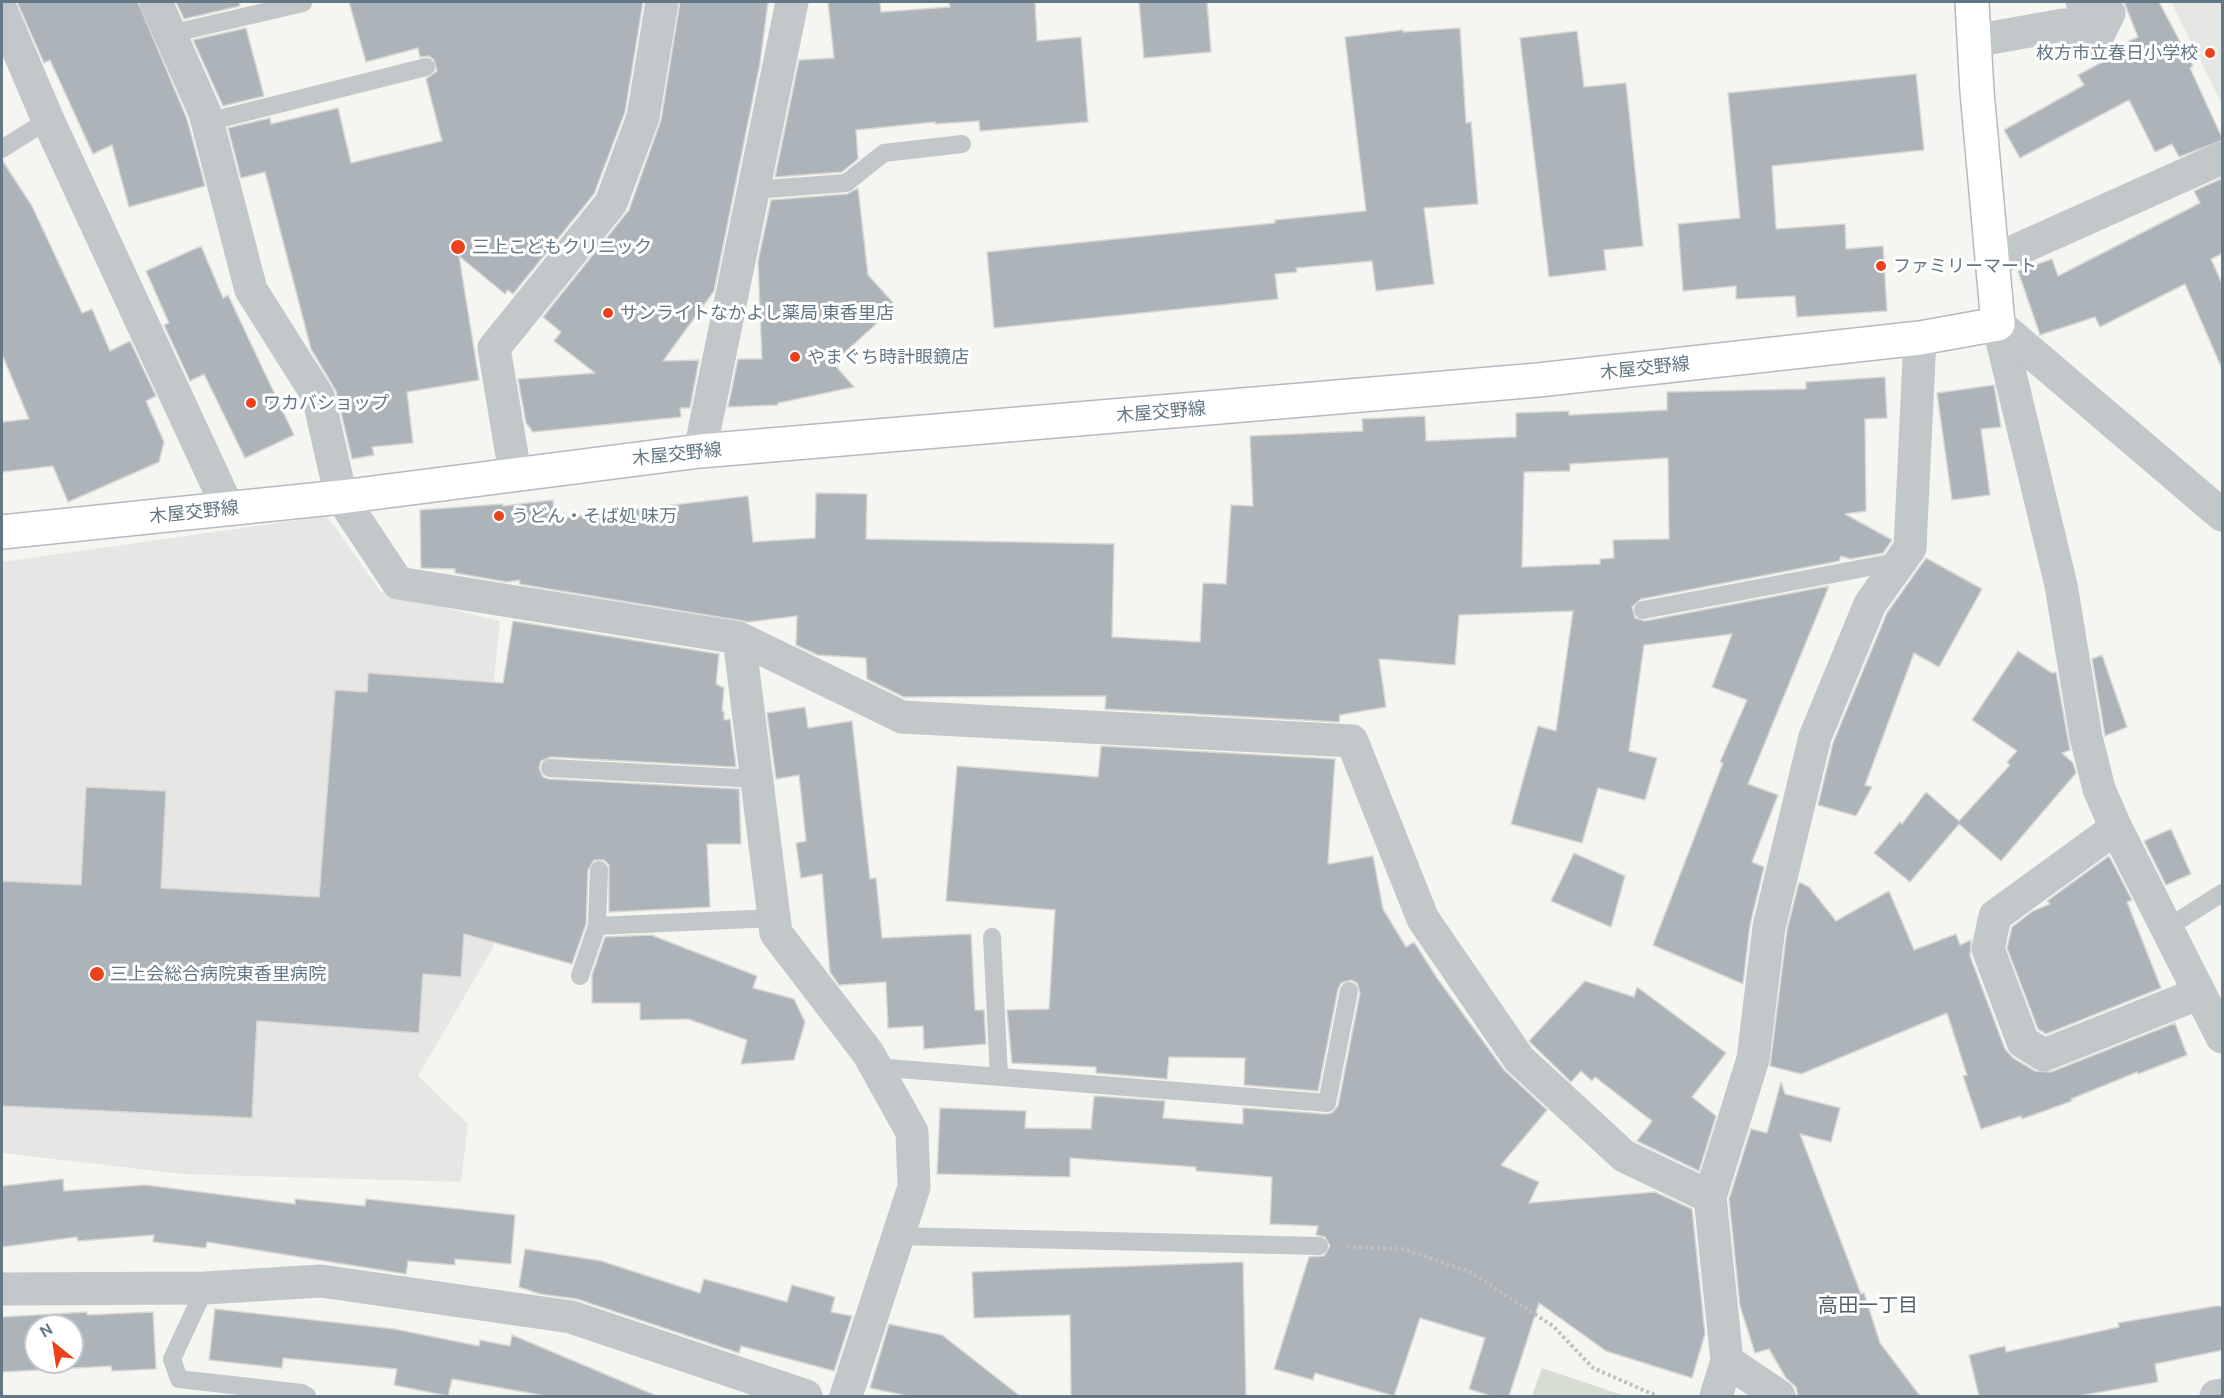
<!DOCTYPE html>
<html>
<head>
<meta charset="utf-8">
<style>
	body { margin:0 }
	#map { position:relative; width:2224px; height:1398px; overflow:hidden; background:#f5f5f1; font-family:Ubuntu,sans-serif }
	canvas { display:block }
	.frame { position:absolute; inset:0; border:3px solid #637784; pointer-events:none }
	.north { position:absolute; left:24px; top:1314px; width:60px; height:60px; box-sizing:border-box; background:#fff; border:2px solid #c1c9ce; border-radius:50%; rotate:330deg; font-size:16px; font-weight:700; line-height:24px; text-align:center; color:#637784 }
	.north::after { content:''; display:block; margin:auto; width:21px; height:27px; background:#eb421c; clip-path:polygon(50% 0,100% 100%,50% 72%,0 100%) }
</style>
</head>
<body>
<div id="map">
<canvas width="2224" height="1398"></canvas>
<div class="frame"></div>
<div class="north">N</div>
</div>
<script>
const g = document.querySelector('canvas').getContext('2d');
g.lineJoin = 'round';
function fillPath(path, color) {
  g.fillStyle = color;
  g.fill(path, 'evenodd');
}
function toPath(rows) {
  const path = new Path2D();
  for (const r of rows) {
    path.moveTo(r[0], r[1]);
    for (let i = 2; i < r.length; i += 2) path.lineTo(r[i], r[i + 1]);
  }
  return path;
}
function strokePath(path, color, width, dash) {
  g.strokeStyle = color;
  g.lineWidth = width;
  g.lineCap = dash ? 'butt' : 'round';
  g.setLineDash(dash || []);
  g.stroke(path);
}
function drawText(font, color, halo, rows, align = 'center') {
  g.font = font + ' Ubuntu,"Noto Sans JP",sans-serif';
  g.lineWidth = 6;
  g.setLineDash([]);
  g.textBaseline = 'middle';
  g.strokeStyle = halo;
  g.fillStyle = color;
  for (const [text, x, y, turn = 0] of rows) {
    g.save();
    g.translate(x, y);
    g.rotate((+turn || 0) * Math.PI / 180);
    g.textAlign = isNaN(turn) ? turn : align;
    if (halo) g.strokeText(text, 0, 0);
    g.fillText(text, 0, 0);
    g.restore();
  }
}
fillPath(toPath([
	[2171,2,2222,2,2222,104],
	[327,516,381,592,500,621,486,755,518,775,494,946,418,1076,468,1124,461,1182,182,1174,2,1153,2,562]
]), '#e6e7e5');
fillPath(toPath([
	[1542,1368,1625,1396,1532,1396]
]), '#d7ddd2');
const building = toPath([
	[17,2,138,2,187,119,205,186,129,207,112,145,93,154,50,60,44,63,17,2],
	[176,2,239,2,240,6,184,19,176,2],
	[349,2,643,2,625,112,594,194,513,294,508,290,505,294,459,256,479,380,407,392,413,443,372,447,374,455,352,459,336,391,311,349,265,172,241,178,228,128,270,118,271,124,338,108,351,163,442,141,426,79,437,71,434,60,429,56,420,57,418,48,366,62,349,2],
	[680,2,768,2,760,63,714,291,663,361,699,360,690,408,680,408,681,417,533,432,526,423,518,379,595,373,554,341,561,332,543,317,629,210,661,120,680,2],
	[828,2,880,2,881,12,950,7,949,2,1035,2,1037,41,1081,37,1088,122,980,131,979,121,935,124,935,122,856,130,858,159,842,172,775,177,799,60,834,58,828,2],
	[1139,2,1207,2,1211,52,1144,58,1139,2],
	[2124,2,2159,2,2193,66,2190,68,2223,140,2179,157,2172,144,2155,152,2129,100,2020,158,2004,130,2084,85,2078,75,2132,46,2129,41,2138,37,2124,2],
	[246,28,264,96,223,106,193,40,246,28],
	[1460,28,1466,123,1471,122,1478,204,1424,208,1434,284,1376,291,1372,261,1296,268,1297,272,1275,274,1278,299,994,328,987,252,1275,223,1275,220,1366,211,1345,37,1403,30,1403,32,1460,28],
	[1577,31,1584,87,1626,83,1643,246,1604,250,1606,270,1549,277,1520,38,1577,31],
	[1916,74,1924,150,1772,166,1776,229,1845,224,1846,249,1883,246,1887,311,1797,317,1795,296,1736,299,1736,286,1683,291,1678,224,1740,218,1728,93,1916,74],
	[2,160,32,206,82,313,92,309,110,351,130,341,156,396,146,401,164,442,159,462,68,502,53,466,2,472,2,422,29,419,2,354,2,160],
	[2223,178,2223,253,2211,259,2223,286,2223,371,2185,284,2100,327,2095,317,2040,335,2018,271,2052,259,2058,276,2200,203,2194,191,2223,178],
	[858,188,868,275,896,306,833,363,854,387,778,403,778,405,728,407,738,359,762,359,758,261,771,200,847,194,858,188],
	[201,246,223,298,228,295,294,435,245,458,204,374,190,381,164,325,169,323,146,271,201,246],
	[1885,377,1887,418,1865,419,1866,511,1845,514,1892,540,1883,553,1850,559,1841,556,1839,561,1641,599,1632,607,1635,618,1645,621,1829,586,1748,784,1778,795,1752,862,1764,867,1750,925,1743,984,1653,945,1723,763,1720,762,1747,700,1712,687,1732,634,1644,645,1629,751,1657,758,1645,800,1598,788,1582,843,1511,824,1538,726,1556,731,1573,611,1459,615,1455,665,1379,659,1386,707,1340,715,1339,722,1105,709,1106,696,904,697,867,679,866,658,818,655,796,645,797,616,749,622,519,584,520,580,507,582,455,573,455,569,421,568,420,510,502,504,503,506,553,500,555,519,748,496,753,542,815,538,816,493,867,494,866,539,1114,544,1112,637,1200,642,1203,583,1226,584,1231,505,1253,506,1250,436,1363,431,1362,419,1425,416,1426,441,1516,437,1516,413,1569,411,1569,415,1667,410,1667,392,1806,389,1806,382,1885,377],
	[1668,458,1669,539,1613,540,1614,558,1600,559,1600,564,1522,567,1524,472,1570,471,1570,464,1668,458],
	[1994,385,2001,427,1981,429,1990,495,1952,500,1937,393,1994,385],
	[1926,558,1982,589,1939,667,1914,653,1865,785,1872,787,1856,816,1818,805,1833,743,1887,613,1926,558],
	[513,621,719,654,716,684,724,688,722,711,724,712,724,720,730,719,736,767,551,757,541,761,539,768,543,777,549,779,739,789,741,844,707,844,710,907,609,912,609,865,604,860,594,860,588,870,586,924,572,964,464,934,461,977,423,974,419,1033,257,1021,252,1118,2,1106,2,881,81,885,86,787,166,791,161,888,319,897,335,690,367,692,368,673,503,683,513,621],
	[2018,651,2052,673,2056,672,2070,750,2062,753,2073,763,2076,773,2001,861,1959,824,1910,882,1874,853,1900,822,1902,824,1926,792,1959,821,2010,765,2007,762,2017,751,1972,720,2018,651],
	[2102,655,2127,727,2105,736,2092,659,2102,655],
	[805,707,808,728,852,721,870,879,876,878,882,938,971,934,975,1010,984,1010,986,1044,924,1049,923,1026,888,1028,886,982,839,985,830,972,822,874,801,878,796,843,806,841,799,775,776,779,767,713,805,707],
	[1101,746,1335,759,1328,864,1373,856,1383,909,1406,947,1414,942,1437,978,1504,1070,1547,1110,1501,1165,1539,1182,1529,1203,1655,1192,1692,1209,1705,1334,1692,1378,1606,1351,1539,1303,1509,1396,1491,1396,1469,1389,1485,1338,1420,1318,1394,1396,1315,1373,1313,1380,1274,1369,1309,1257,1324,1256,1330,1246,1325,1237,1316,1235,1318,1226,1270,1224,1272,1177,1196,1171,1196,1167,1070,1158,1070,1177,937,1174,940,1108,1026,1111,1025,1128,1091,1129,1094,1096,1165,1101,1163,1118,1243,1124,1243,1108,1326,1114,1332,1113,1338,1106,1360,993,1357,983,1351,980,1341,983,1338,989,1318,1091,1244,1085,1245,1058,1169,1057,1167,1079,1096,1073,1096,1067,1012,1063,1007,1010,1049,1009,1055,910,946,901,957,766,1098,777,1101,746],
	[2171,829,2191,874,2166,885,2144,841,2171,829],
	[1574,853,1625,876,1611,927,1551,901,1574,853],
	[2109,856,2132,900,2127,902,2161,988,2046,1034,2038,1029,2007,948,2012,927,2033,911,2050,904,2047,901,2109,856],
	[1799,882,1809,887,1836,921,1889,891,1914,950,1956,934,1960,945,1971,940,1970,956,2005,1049,2013,1058,2035,1071,2051,1072,2175,1023,2187,1055,2138,1074,2137,1072,2071,1099,2072,1101,2022,1119,2021,1116,1981,1129,1963,1076,1967,1075,1947,1013,1801,1074,1770,1066,1787,930,1799,882],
	[651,935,757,976,753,988,794,999,805,1022,794,1060,741,1064,747,1040,688,1019,640,1020,640,1003,592,1003,592,975,605,937,651,935],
	[1585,981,1634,997,1637,987,1726,1053,1692,1097,1716,1116,1699,1171,1637,1141,1652,1121,1595,1077,1592,1081,1581,1071,1571,1082,1529,1041,1585,981],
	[1781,1082,1785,1094,1840,1108,1831,1142,1800,1134,1861,1294,1864,1293,1880,1343,1920,1396,1798,1396,1796,1387,1786,1378,1769,1349,1755,1353,1740,1306,1729,1199,1751,1129,1767,1133,1781,1082],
	[63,1179,64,1191,145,1185,295,1204,295,1199,365,1206,366,1199,515,1215,511,1264,455,1259,455,1265,408,1261,406,1274,207,1242,206,1248,153,1242,154,1235,78,1241,77,1237,2,1247,2,1186,63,1179],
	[525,1249,601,1261,700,1293,704,1279,787,1302,792,1285,835,1297,831,1312,852,1316,834,1371,741,1346,739,1353,577,1299,540,1294,519,1287,525,1249],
	[1243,1262,1246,1396,1071,1396,1070,1315,974,1318,972,1272,1243,1262],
	[2216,1306,2223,1306,2223,1350,2155,1364,2158,1382,2078,1396,1979,1396,1969,1355,2005,1346,2006,1352,2119,1327,2118,1323,2216,1306],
	[215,1309,394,1329,479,1346,480,1340,510,1346,512,1335,657,1396,546,1396,452,1379,448,1396,394,1385,397,1369,283,1358,282,1368,209,1360,215,1309],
	[87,1312,87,1315,153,1312,156,1369,112,1371,111,1366,2,1372,2,1317,87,1312],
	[36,1326,72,1326,72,1362,36,1362,36,1326],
	[889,1324,942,1335,1020,1396,908,1396,870,1388,889,1324]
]);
fillPath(building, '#acb4b9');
strokePath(building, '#d7d7d4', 1.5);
const secondary = toPath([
	[2,532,341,497,700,451,1538,380,1920,338,1998,324,1977,92,1972,2]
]);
strokePath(secondary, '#b4babe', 36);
strokePath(toPath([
	[1347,1247,1403,1249,1470,1272,1553,1326,1593,1368,1657,1396]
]), '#bec0c2', 4, [3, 3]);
strokePath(toPath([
	[170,34,303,3],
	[207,122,426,67],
	[2,149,48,120],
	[753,190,846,183,884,153,962,144],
	[1643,610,1901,561],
	[550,768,757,779],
	[597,926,774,918],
	[2167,928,2222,893],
	[992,937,999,1076],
	[580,976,597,926,599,870],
	[875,1067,1327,1103,1349,991],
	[897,1236,1319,1246],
	[205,1288,172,1359,179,1379,302,1393,307,1396]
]), '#c2c7c9', 18);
strokePath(toPath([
	[156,2,205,113,251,290,318,396,341,497,398,583,739,638,902,717,1352,741,1423,919,1519,1059,1624,1156,1710,1197],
	[2,12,48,120,228,508],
	[1974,41,2063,25,2096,39,2109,13,2082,2],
	[1992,261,2222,158],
	[1998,324,2061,585,2086,737,2099,789,2116,828,2222,1037],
	[700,451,792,2],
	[515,473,494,348,611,203,643,117,662,2],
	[739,638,776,933,868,1053,912,1132,914,1187,846,1396],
	[2116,828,1995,916,1988,949,2023,1042,2044,1055,2200,993],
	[2,1289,205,1288,321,1281,571,1317,806,1396],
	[1727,1361,1779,1396],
	[1716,1396,1727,1361,1710,1197,1753,1059,1769,927,1815,737,1870,604,1910,548,1920,338],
	[2216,1396,2222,1395]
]), '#c2c7c9', 33);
strokePath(toPath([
	[1998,324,2222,515]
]), '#c2c7c9', 33);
strokePath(secondary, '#fff', 33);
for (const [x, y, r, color] of [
	[2210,53,6,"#eb421c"],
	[458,247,8,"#eb421c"],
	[1881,266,6,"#eb421c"],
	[608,313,6,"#eb421c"],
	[795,357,6,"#eb421c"],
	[251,403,6,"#eb421c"],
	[499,516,6,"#eb421c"],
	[97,974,8,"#eb421c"]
]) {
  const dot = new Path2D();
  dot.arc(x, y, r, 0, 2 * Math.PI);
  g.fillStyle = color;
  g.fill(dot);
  strokePath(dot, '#fff', 2);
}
drawText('18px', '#637784', '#fff', [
	["枚方市立春日小学校",2198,53,"right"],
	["三上こどもクリニック",472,247],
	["ファミリーマート",1893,266],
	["サンライトなかよし薬局 東香里店",620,313],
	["やまぐち時計眼鏡店",807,357],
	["ワカバショップ",263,403],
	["うどん・そば処 味万",511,516],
	["三上会総合病院東香里病院",110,974]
], 'left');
drawText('18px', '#637784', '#fff', [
	["木屋交野線",1645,368,-6],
	["木屋交野線",1161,412,-5],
	["木屋交野線",677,454,-6],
	["木屋交野線",194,512,-6]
]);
drawText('20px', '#515f69', '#fff', [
	["高田一丁目",1868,1305]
]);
</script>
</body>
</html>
